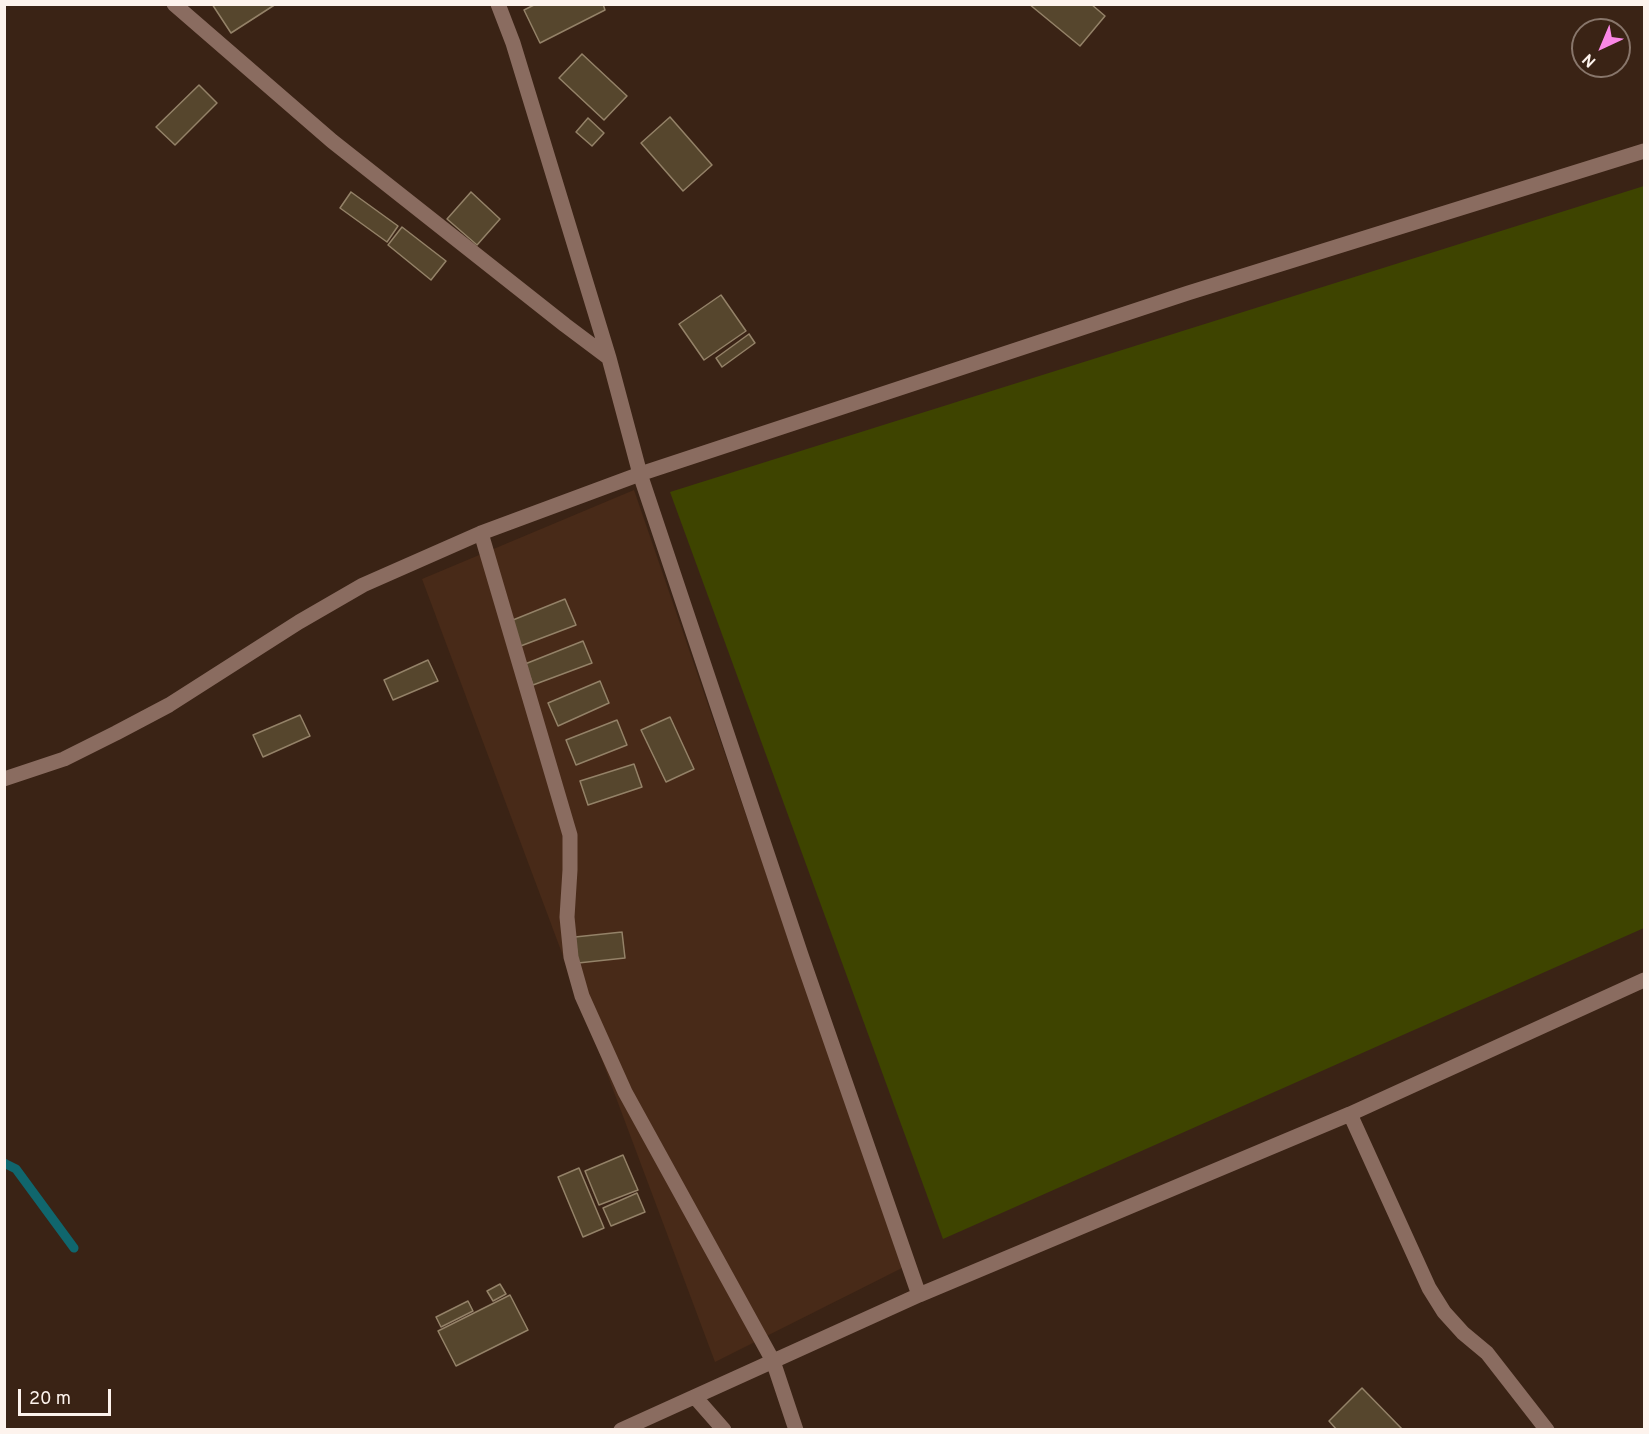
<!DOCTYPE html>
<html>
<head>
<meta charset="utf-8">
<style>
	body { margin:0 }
	#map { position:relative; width:1649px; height:1434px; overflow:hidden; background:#3a2315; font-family:Overpass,sans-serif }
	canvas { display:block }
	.frame { position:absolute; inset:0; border:6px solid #fdf3ed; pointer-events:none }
	.north { position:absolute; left:1571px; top:18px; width:60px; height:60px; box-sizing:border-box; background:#3a2315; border:2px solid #88766b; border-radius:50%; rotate:224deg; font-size:16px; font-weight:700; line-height:24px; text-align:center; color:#fdf3ed }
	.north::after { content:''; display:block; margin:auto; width:21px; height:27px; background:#fa87e6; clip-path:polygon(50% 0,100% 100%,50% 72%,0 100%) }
	.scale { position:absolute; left:18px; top:1389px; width:93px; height:27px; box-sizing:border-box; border:3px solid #fdf3ed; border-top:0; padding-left:8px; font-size:18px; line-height:21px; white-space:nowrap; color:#fdf3ed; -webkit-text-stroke:4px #3a2315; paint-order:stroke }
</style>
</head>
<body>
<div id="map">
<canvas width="1649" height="1434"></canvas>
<div class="frame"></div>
<div class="north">N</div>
<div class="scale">20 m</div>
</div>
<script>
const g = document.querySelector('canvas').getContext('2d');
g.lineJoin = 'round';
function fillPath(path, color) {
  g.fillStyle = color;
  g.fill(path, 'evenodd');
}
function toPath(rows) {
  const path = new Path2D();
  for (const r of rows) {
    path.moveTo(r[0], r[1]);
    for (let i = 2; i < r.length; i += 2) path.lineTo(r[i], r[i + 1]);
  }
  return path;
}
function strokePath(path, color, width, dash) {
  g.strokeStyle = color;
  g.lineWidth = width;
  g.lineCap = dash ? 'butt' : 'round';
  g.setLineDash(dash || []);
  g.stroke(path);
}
fillPath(toPath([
	[634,490,902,1268,715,1362,422,579]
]), '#482a18');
fillPath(toPath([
	[1644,186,1644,928,943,1239,670,492]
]), '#3e4400');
strokePath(toPath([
	[4,1163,16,1169,74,1248]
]), '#10666d', 9);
const building = toPath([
	[212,4,276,4,231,33,212,4],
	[536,4,603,4,605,10,540,43,524,10,536,4],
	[1029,4,1091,4,1105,16,1080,46,1029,4],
	[582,54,627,96,604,120,559,78,582,54],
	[199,85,217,103,175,145,156,127,199,85],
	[670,117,712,165,683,191,641,143,670,117],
	[588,118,604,133,592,146,576,132,588,118],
	[351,192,398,226,387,242,340,208,351,192],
	[471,192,500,219,477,245,447,219,471,192],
	[402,227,446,261,431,280,388,245,402,227],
	[721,295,746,331,704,360,679,324,721,295],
	[749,334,755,343,722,367,716,358,749,334],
	[565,599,576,625,518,647,508,622,565,599],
	[583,641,592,663,533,685,525,664,583,641],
	[428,660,438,681,393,700,384,680,428,660],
	[600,681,609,703,558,726,548,703,600,681],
	[300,715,310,736,263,757,253,735,300,715],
	[670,717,694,769,666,782,641,730,670,717],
	[617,720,627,745,576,765,566,740,617,720],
	[634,764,642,787,588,805,580,781,634,764],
	[622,932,625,958,578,963,575,937,622,932],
	[623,1155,638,1190,599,1205,585,1171,623,1155],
	[579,1168,604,1228,583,1237,558,1177,579,1168],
	[637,1193,645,1212,611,1226,603,1208,637,1193],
	[500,1284,506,1294,493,1301,487,1291,500,1284],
	[510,1295,528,1330,456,1366,438,1331,510,1295],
	[468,1301,473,1311,441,1327,436,1317,468,1301],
	[1362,1388,1403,1430,1337,1430,1329,1421,1362,1388]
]);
fillPath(building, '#56462d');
strokePath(building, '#948268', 1.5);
strokePath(toPath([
	[174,4,332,141,565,325,609,358],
	[498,4,513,43,609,358,640,474,801,955,919,1295],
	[481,533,570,835,570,870,567,917,571,957,582,996,625,1092,773,1361,796,1430],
	[4,779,64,759,116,733,169,705,299,622,363,585,481,533,640,474,1188,293,1644,151],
	[1350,1114,1429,1288,1444,1312,1463,1333,1487,1353,1547,1430],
	[695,1397,724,1430],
	[621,1430,919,1295,1350,1114,1644,980]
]), '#8a6c60', 15);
</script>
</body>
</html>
